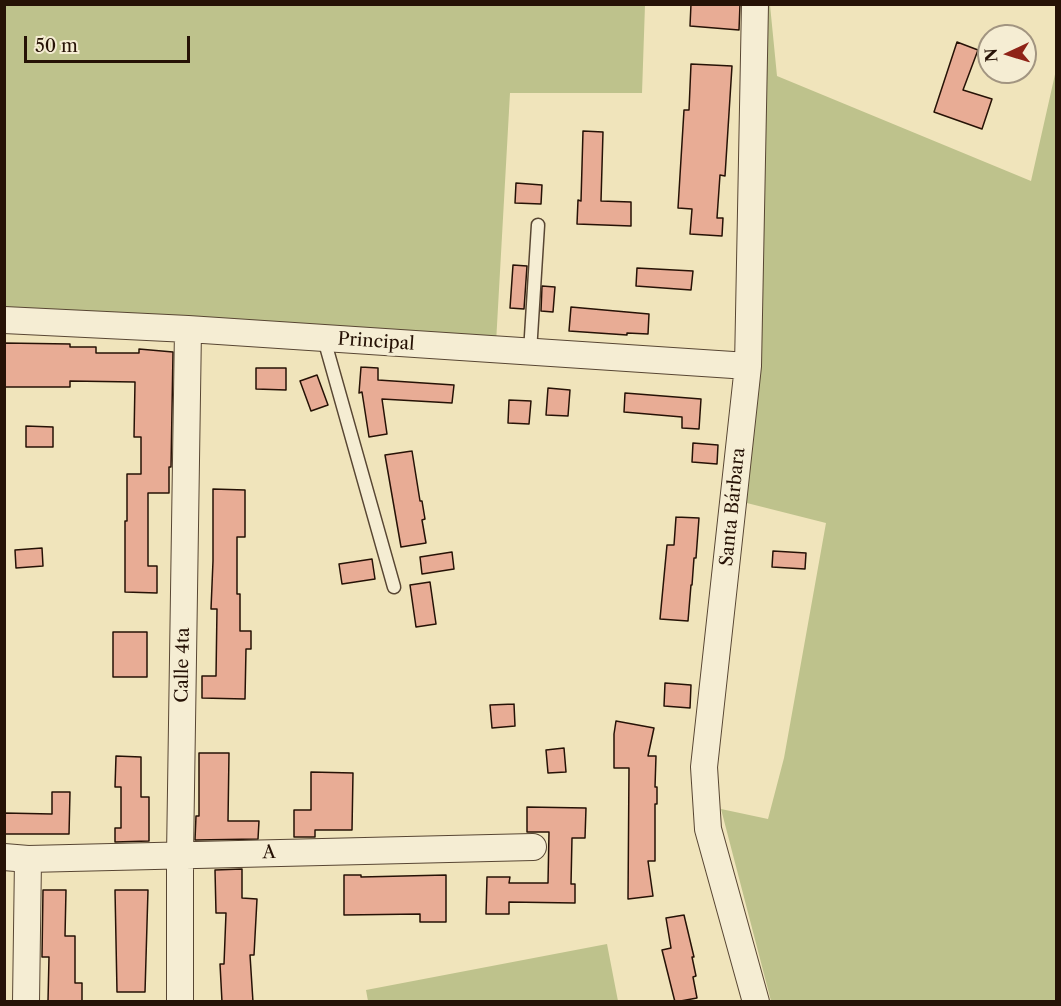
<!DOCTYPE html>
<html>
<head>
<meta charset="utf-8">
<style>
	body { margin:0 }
	#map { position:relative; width:1061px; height:1006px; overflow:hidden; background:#f0e4bb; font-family:"Libre Caslon Text",serif }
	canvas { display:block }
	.frame { position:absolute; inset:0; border:6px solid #261206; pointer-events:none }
	.north { position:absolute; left:977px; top:24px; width:60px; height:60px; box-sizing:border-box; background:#f5edd3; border:2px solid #a29581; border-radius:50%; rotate:266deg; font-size:16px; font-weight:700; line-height:24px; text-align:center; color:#261206 }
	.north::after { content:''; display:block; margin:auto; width:21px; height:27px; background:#8f2418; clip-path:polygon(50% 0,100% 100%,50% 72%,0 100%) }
	.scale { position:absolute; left:24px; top:36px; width:166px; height:27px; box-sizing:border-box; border:3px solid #261206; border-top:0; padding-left:8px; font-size:18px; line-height:21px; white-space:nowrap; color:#261206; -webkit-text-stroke:4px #f5edd3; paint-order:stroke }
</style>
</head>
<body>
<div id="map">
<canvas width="1061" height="1006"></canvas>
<div class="frame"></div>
<div class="north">N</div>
<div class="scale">50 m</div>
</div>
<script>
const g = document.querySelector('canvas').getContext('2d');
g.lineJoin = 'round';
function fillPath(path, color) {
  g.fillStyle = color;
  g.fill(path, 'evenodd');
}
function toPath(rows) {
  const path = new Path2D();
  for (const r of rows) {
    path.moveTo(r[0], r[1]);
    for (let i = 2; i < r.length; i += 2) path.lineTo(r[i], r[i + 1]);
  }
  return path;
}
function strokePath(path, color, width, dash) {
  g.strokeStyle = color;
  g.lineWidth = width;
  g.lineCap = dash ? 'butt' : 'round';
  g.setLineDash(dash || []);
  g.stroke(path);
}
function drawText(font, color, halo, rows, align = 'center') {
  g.font = font + ' "Libre Caslon Text",serif';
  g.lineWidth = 6;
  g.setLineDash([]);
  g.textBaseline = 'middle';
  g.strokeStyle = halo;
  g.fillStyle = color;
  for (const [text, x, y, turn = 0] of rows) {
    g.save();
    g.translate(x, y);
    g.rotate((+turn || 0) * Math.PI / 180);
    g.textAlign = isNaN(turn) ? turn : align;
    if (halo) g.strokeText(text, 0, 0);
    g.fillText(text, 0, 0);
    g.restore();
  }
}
fillPath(toPath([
	[4,5,645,5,642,93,510,93,496,343,5,315],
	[762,5,770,5,777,76,1031,181,1056,70,1056,1001,771,1001,721,809,768,819,784,758,826,523,731,499],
	[607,944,618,1001,368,1001,366,990]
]), '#bec28c');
const building = toPath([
	[691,4,740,4,739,30,690,26,691,4],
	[957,42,978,50,963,90,992,99,982,129,934,112,957,42],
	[691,64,732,66,725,176,720,175,717,218,723,218,722,236,690,234,692,209,678,208,684,110,689,110,691,64],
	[583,131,603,132,601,201,631,202,631,226,577,224,578,200,581,201,583,131],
	[516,183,542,185,541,204,515,203,516,183],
	[513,265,527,266,524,309,510,308,513,265],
	[637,268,693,271,691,290,636,286,637,268],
	[542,286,555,287,553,312,541,311,542,286],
	[571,307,649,314,648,334,627,333,627,335,569,331,571,307],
	[4,343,70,344,70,347,96,347,96,353,139,353,139,349,173,352,171,467,169,467,169,493,148,493,148,566,157,566,157,593,125,592,125,521,127,521,127,474,141,474,141,437,134,437,135,382,70,381,70,387,4,387,4,343],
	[361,367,378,368,378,380,454,385,452,403,382,399,387,434,369,437,362,392,359,393,361,367],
	[256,368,286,368,286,390,256,389,256,368],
	[317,375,328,405,311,411,300,381,317,375],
	[548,388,570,390,568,416,546,415,548,388],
	[625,393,701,399,699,429,682,428,682,417,624,412,625,393],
	[509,400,531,401,529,424,508,423,509,400],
	[26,426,53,427,53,447,26,447,26,426],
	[693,443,718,445,717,464,692,462,693,443],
	[412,451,420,501,422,501,425,519,422,520,426,543,401,547,385,455,412,451],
	[213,489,245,490,245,537,237,537,237,594,240,594,240,631,251,631,251,649,246,649,245,699,202,698,202,676,216,676,217,609,211,609,213,561,213,489],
	[676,517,699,518,696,558,694,558,692,585,691,585,688,621,660,619,667,545,674,545,676,517],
	[42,548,43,566,16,568,15,550,42,548],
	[773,551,806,553,805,569,772,567,773,551],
	[452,552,454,569,422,574,420,557,452,552],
	[372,559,375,579,342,584,339,564,372,559],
	[430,582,436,624,416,627,410,585,430,582],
	[113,632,147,632,147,677,113,677,113,632],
	[665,683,691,685,690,708,664,706,665,683],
	[514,704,515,726,492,728,490,705,514,704],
	[616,721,654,728,648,756,656,756,655,787,657,787,657,804,655,804,655,861,648,861,653,896,628,899,629,768,614,768,614,734,616,721],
	[564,748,566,772,548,773,546,750,564,748],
	[199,753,229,753,228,821,259,821,258,839,195,840,196,816,199,816,199,753],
	[116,756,141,757,141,797,149,797,149,841,115,842,115,828,121,828,121,787,115,787,116,756],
	[311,772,353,773,352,830,315,830,315,837,294,837,294,810,311,810,311,772],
	[52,792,70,792,69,834,4,834,4,813,52,814,52,792],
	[527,807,586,808,585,838,572,838,571,884,575,884,575,903,509,902,509,914,486,914,487,877,510,877,509,883,548,883,549,832,527,832,527,807],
	[242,869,242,898,257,899,254,955,250,955,253,1002,222,1002,220,964,224,964,226,913,216,913,215,870,242,869],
	[344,875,361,875,361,877,446,875,446,922,420,922,420,914,344,915,344,875],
	[43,890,66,890,65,936,75,936,75,983,82,983,82,1001,48,1001,49,957,42,957,43,890],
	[115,890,148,890,145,992,117,992,115,890],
	[684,915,694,957,692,957,696,976,693,977,697,998,675,1002,662,950,671,948,666,918,684,915]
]);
fillPath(building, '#e8ac95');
strokePath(building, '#261206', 1.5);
const lane = toPath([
	[324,339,394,587],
	[530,352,538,225]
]);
const street = toPath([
	[755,4,748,366,704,767,708,829,756,1002],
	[4,320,188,329,748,366],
	[4,857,28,859,533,847],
	[26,1002,28,859],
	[180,1002,180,855,188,329]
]);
strokePath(lane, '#584633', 15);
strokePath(street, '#584633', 28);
strokePath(lane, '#f5edd3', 12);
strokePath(street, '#f5edd3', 26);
drawText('18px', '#261206', '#f5edd3', [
	["Principal",376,342,4],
	["Santa Bárbara",733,507,-84],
	["Calle 4ta",183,665,-89],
	["A",269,853,-1]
]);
</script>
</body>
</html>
